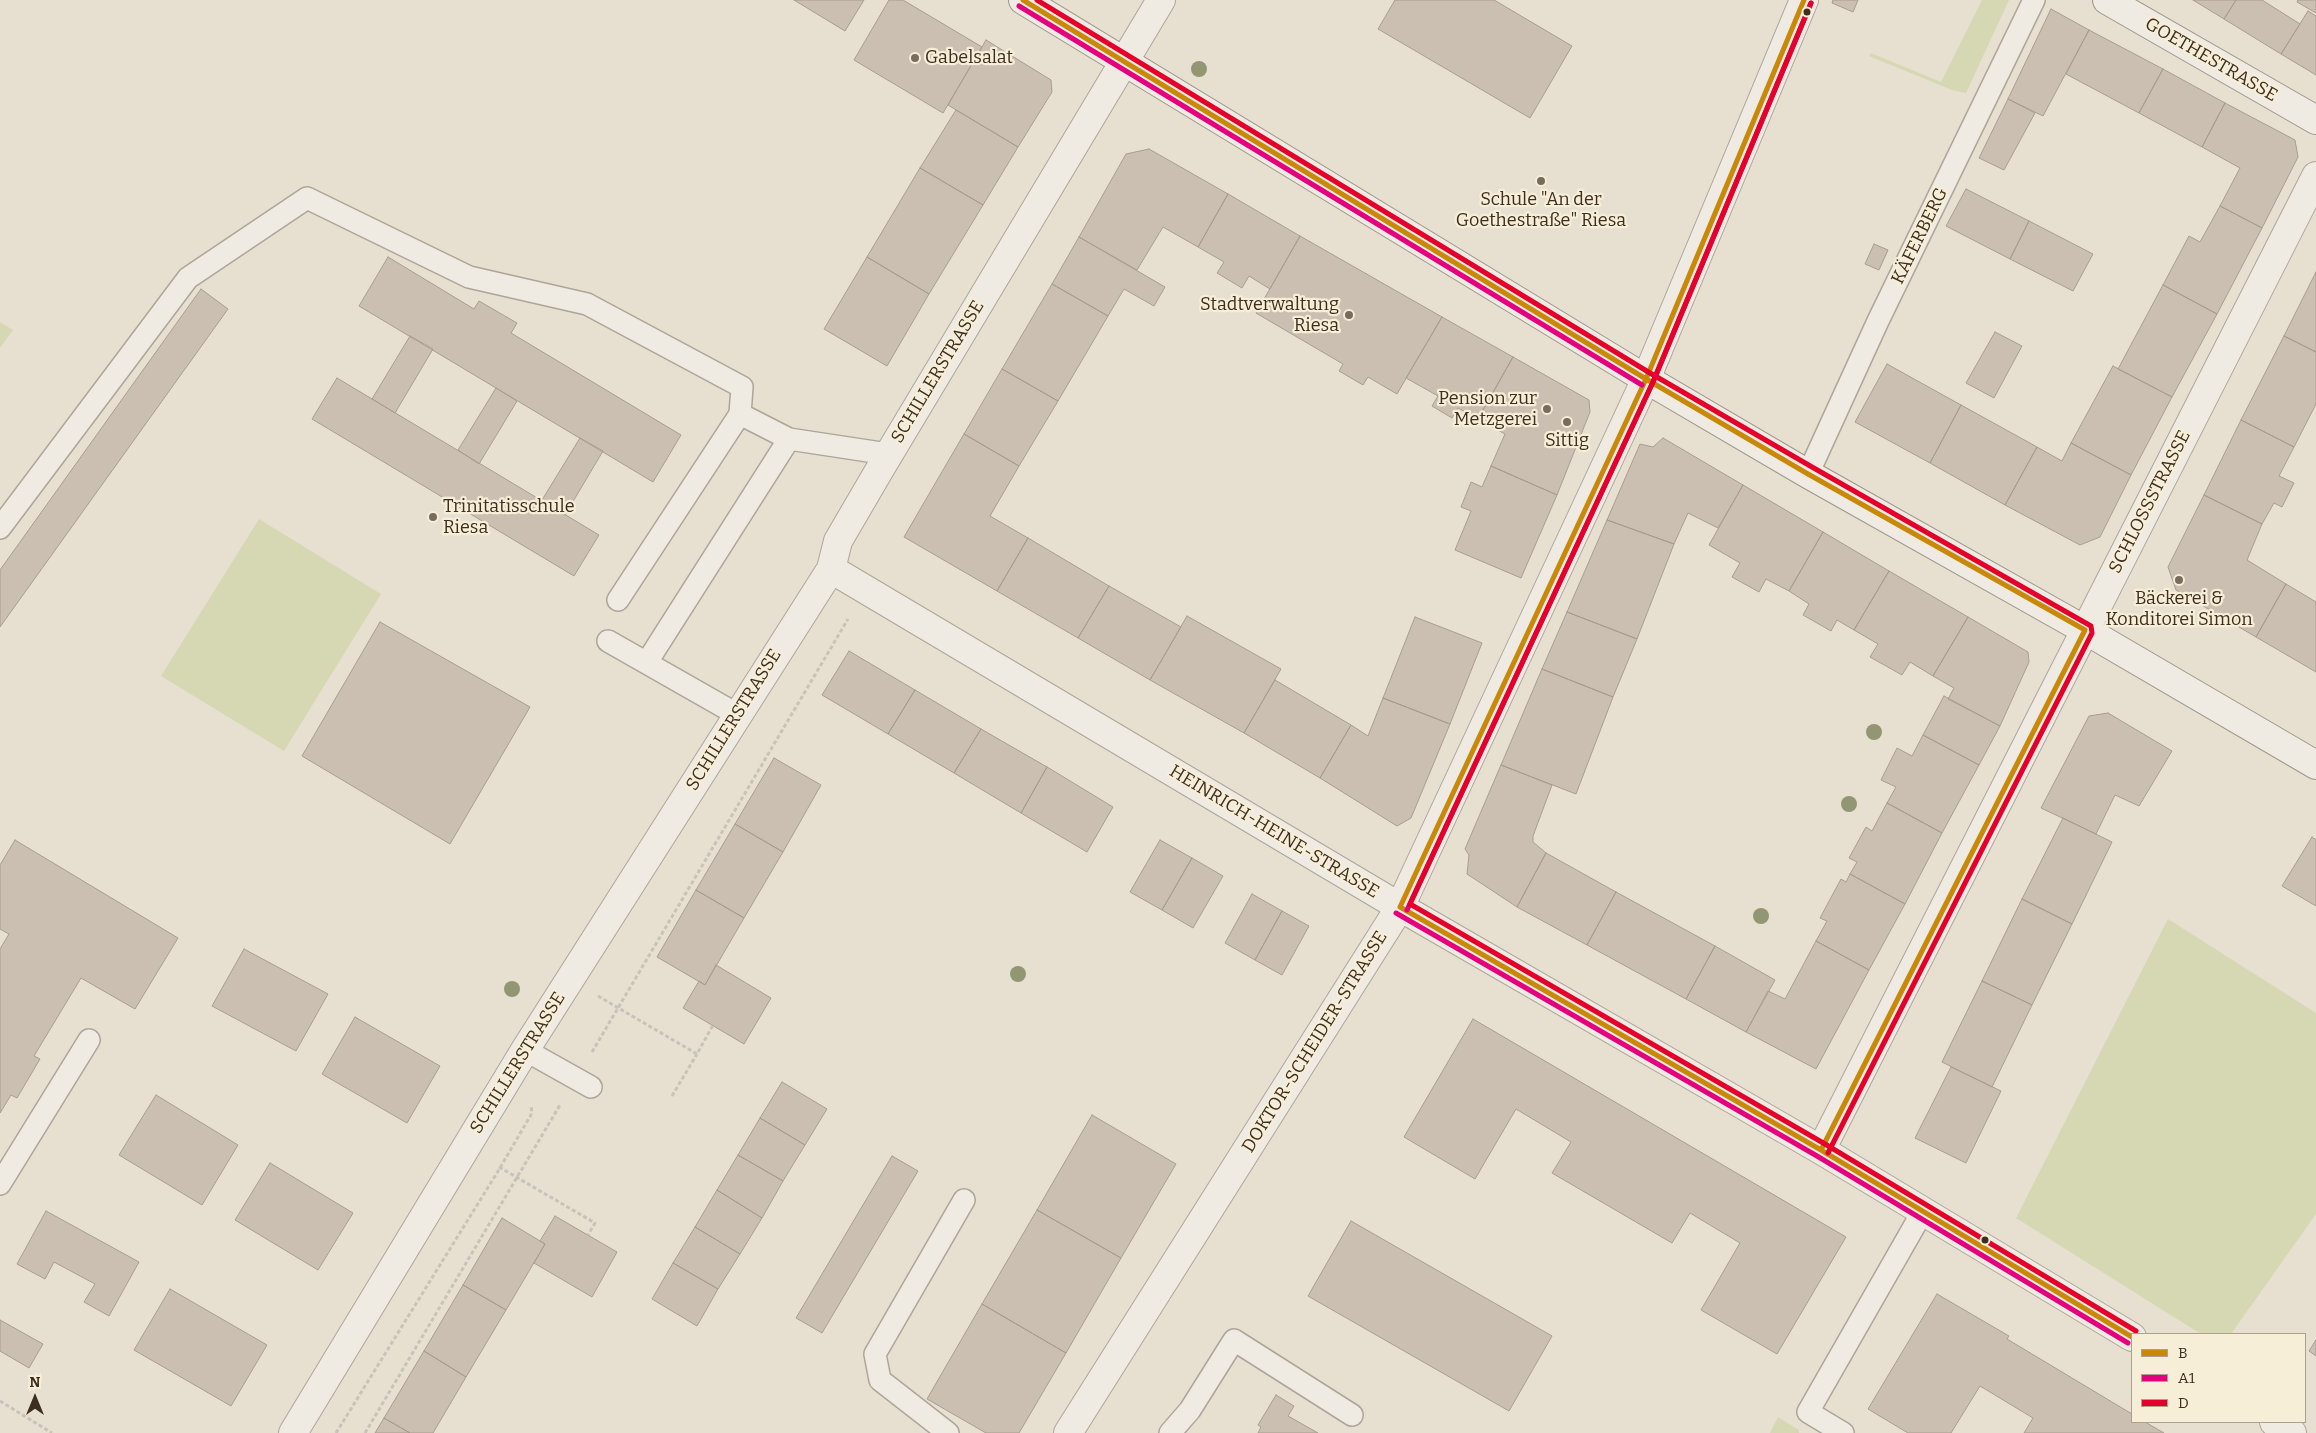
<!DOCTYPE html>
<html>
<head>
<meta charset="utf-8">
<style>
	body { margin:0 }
	#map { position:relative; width:2316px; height:1433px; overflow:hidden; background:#e7e0d1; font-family:Bitter,serif }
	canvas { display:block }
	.legend { position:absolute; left:2131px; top:1333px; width:175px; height:90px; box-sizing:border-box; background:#f7eed8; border:1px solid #ada18e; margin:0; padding:6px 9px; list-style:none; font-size:15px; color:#3d2e20 }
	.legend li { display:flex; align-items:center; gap:10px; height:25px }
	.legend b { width:25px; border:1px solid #ada18e }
	.north { position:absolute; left:10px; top:1373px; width:50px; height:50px; -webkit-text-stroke:4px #f7eed8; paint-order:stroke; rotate:0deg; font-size:14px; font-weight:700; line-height:20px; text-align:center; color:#3d2e20 }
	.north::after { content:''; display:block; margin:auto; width:18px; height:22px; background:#3d2e20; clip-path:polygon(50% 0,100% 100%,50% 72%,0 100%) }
</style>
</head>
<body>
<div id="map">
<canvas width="2316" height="1433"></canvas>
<ul class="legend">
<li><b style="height:6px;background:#c88808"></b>B</li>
<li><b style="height:6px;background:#e5007d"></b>A1</li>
<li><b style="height:6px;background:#e4002b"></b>D</li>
</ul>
<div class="north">N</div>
</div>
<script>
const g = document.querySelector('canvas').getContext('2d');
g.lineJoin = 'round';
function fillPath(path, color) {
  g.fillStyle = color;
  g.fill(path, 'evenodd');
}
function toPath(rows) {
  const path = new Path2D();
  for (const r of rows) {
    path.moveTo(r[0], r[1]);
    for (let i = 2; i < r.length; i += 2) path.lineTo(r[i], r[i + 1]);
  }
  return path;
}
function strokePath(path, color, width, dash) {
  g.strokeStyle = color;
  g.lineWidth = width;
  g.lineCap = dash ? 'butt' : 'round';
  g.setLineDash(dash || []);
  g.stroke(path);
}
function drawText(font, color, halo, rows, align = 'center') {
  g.font = font + ' Bitter,serif';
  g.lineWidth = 4.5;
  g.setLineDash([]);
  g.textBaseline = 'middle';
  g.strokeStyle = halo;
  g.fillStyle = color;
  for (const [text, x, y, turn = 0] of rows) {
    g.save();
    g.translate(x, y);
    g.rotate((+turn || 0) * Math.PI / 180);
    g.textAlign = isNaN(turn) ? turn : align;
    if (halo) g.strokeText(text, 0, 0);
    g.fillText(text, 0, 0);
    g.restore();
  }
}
fillPath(toPath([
	[1982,0,2009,0,1966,93,1952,90,1869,56,1871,53,1941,82],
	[0,322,13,330,0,348],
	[259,519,381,594,284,751,161,676],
	[2168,919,2316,1013,2316,1214,2231,1334,2201,1334,2016,1218],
	[1778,1417,1799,1430,1799,1433,1770,1433]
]), '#d6d7b3');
const building = toPath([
	[794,0,864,0,845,31,794,0],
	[889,0,903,0,982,47,943,113,854,60,889,0],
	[1395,0,1494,0,1572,46,1530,118,1378,29,1395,0],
	[1833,0,1858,0,1853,12,1832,3,1833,0],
	[2193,0,2236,0,2224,19,2193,0],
	[2236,0,2262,0,2300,24,2281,54,2224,19,2236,0],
	[2298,0,2316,0,2316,13,2297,2,2298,0],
	[2051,9,2089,30,2043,116,2008,99,2051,9],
	[2308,11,2316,16,2316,75,2281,54,2308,11],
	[2089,30,2163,69,2139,113,2066,74,2089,30],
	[986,40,1051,80,1052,92,1018,147,948,105,986,40],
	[2163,69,2225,103,2202,147,2139,113,2163,69],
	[2008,99,2035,113,2004,170,1979,158,2008,99],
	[2225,103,2295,140,2298,157,2262,228,2220,206,2240,168,2202,147,2225,103],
	[956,110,1018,147,983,205,920,168,956,110],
	[1149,149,1228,194,1198,247,1163,227,1137,270,1079,237,1126,154,1149,149],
	[920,168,983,205,929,294,867,257,920,168],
	[1966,189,2029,221,2010,259,1946,226,1966,189],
	[1228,194,1300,236,1270,289,1249,276,1242,288,1217,273,1224,262,1198,247,1228,194],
	[2220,206,2262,228,2217,314,2163,285,2189,236,2200,242,2220,206],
	[2029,221,2093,254,2073,291,2010,259,2029,221],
	[1300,236,1442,317,1397,394,1368,377,1363,385,1339,371,1343,364,1256,313,1300,236],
	[1079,237,1165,287,1154,306,1124,289,1108,316,1052,284,1079,237],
	[1874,244,1888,250,1879,270,1865,264,1874,244],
	[388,257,474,309,479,301,517,323,511,333,681,435,653,482,359,306,388,257],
	[867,257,929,294,887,366,824,329,867,257],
	[2316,272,2316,352,2284,336,2316,272],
	[1052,284,1108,316,1058,401,1002,369,1052,284],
	[2163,285,2217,314,2172,397,2118,369,2163,285],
	[201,289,228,309,0,627,0,570,201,289],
	[1442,317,1513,357,1478,419,1458,408,1452,418,1432,406,1438,396,1406,378,1442,317],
	[1995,332,2022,346,1994,398,1966,383,1995,332],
	[410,336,433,349,395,413,372,399,410,336],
	[2284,336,2316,352,2316,404,2294,447,2241,420,2284,336],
	[1513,357,1589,400,1590,412,1557,495,1491,466,1505,434,1478,419,1513,357],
	[1887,364,1961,405,1930,463,1855,422,1887,364],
	[2113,366,2172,397,2131,475,2071,443,2113,366],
	[1002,369,1058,401,1019,466,964,434,1002,369],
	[337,378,599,535,574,576,312,419,337,378],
	[496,388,517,401,479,464,458,450,496,388],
	[1961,405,2037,447,2005,505,1930,463,1961,405],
	[2241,420,2294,447,2279,476,2294,483,2282,507,2274,503,2262,524,2204,495,2241,420],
	[964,434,1019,466,990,516,1028,538,997,591,904,537,964,434],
	[580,438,603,451,565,515,542,500,580,438],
	[1663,438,1743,485,1718,528,1688,513,1674,544,1607,520,1640,444,1653,447,1663,438],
	[2071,443,2131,475,2100,537,2080,545,2005,505,2037,447,2062,461,2071,443],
	[1491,466,1557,495,1521,578,1455,550,1471,511,1461,507,1471,482,1482,487,1491,466],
	[1743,485,1823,532,1789,591,1766,579,1759,592,1732,577,1740,563,1709,545,1743,485],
	[2204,495,2262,524,2247,560,2286,584,2256,637,2176,590,2168,567,2204,495],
	[1607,520,1674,544,1637,639,1567,612,1607,520],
	[1823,532,1889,571,1854,630,1837,620,1831,631,1803,615,1809,604,1789,591,1823,532],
	[1028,538,1109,586,1078,638,997,591,1028,538],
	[1889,571,1968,617,1933,676,1910,662,1902,675,1870,657,1878,644,1854,630,1889,571],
	[2286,584,2316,602,2316,672,2256,637,2286,584],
	[1109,586,1181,627,1150,680,1078,638,1109,586],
	[1567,612,1637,639,1613,697,1542,669,1567,612],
	[1187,616,1281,669,1244,733,1150,680,1187,616],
	[1415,617,1482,643,1450,724,1383,698,1415,617],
	[1968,617,2028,652,2029,662,2000,726,1948,699,1954,688,1933,676,1968,617],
	[380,622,530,707,450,844,302,756,380,622],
	[849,651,915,690,888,734,822,695,849,651],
	[1542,669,1613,697,1576,794,1501,765,1542,669],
	[1275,680,1351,725,1320,778,1244,733,1275,680],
	[915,690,981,729,954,773,888,734,915,690],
	[1944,696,2000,726,1979,765,1923,735,1944,696],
	[1383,698,1450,724,1411,818,1397,826,1320,778,1351,725,1368,736,1383,698],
	[2108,713,2172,751,2139,806,2115,795,2096,834,2041,808,2089,716,2108,713],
	[981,729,1047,767,1021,813,954,773,981,729],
	[1923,735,1979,765,1942,833,1887,803,1896,787,1881,780,1897,748,1912,756,1923,735],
	[774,758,821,785,783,852,735,824,774,758],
	[1501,765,1552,785,1533,836,1533,842,1546,853,1517,907,1467,874,1469,855,1465,849,1501,765],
	[1047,767,1113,807,1087,852,1021,813,1047,767],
	[1887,803,1942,833,1905,904,1850,874,1857,862,1849,858,1866,827,1872,831,1887,803],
	[2063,818,2112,842,2072,924,2022,899,2063,818],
	[735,824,783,852,744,918,696,890,735,824],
	[2312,837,2316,840,2316,906,2282,886,2312,837],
	[15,840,178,938,135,1009,81,978,34,1056,40,1059,17,1098,11,1095,0,1113,0,949,9,934,0,929,0,865,15,840],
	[1160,840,1192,858,1162,910,1130,892,1160,840],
	[1546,853,1616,892,1587,945,1517,907,1546,853],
	[1192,858,1223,876,1193,928,1162,910,1192,858],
	[1850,874,1905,904,1869,970,1816,941,1827,921,1820,918,1841,879,1846,882,1850,874],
	[696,890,744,918,705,985,657,957,696,890],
	[1616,892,1715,946,1686,999,1587,945,1616,892],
	[1252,894,1282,911,1255,960,1225,943,1252,894],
	[2022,899,2072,924,2032,1005,1982,981,2022,899],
	[1282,911,1309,926,1282,975,1255,960,1282,911],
	[1816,941,1869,970,1816,1069,1746,1032,1768,991,1785,999,1816,941],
	[1715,946,1775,980,1746,1032,1686,999,1715,946],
	[244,949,328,994,296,1051,212,1006,244,949],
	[716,965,771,998,744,1044,683,1008,699,981,705,985,716,965],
	[1982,981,2032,1005,1992,1087,1942,1062,1982,981],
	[355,1017,440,1066,407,1123,322,1074,355,1017],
	[1473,1019,1846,1237,1777,1354,1701,1310,1740,1243,1690,1213,1672,1243,1552,1173,1571,1142,1516,1109,1475,1179,1404,1137,1473,1019],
	[1951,1067,2001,1091,1966,1163,1915,1138,1951,1067],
	[782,1082,827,1109,805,1145,760,1118,782,1082],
	[156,1095,238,1145,202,1205,119,1155,156,1095],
	[1092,1115,1176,1164,1121,1258,1037,1210,1092,1115],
	[760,1118,805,1145,783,1181,738,1155,760,1118],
	[738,1155,783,1181,762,1218,717,1190,738,1155],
	[892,1156,918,1171,822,1333,796,1318,892,1156],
	[270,1163,353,1213,318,1270,235,1220,270,1163],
	[717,1190,762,1218,740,1254,695,1227,717,1190],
	[1037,1210,1121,1258,1066,1353,982,1304,1037,1210],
	[46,1211,139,1262,109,1316,84,1302,95,1284,54,1262,45,1279,17,1264,46,1211],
	[555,1216,617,1252,592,1297,534,1263,545,1244,540,1241,555,1216],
	[502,1218,545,1244,506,1310,463,1285,502,1218],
	[1351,1221,1552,1336,1509,1411,1308,1296,1351,1221],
	[695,1227,740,1254,718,1289,673,1263,695,1227],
	[673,1263,718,1289,697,1326,652,1299,673,1263],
	[463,1285,506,1310,466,1377,424,1351,463,1285],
	[170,1289,267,1345,231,1406,134,1350,170,1289],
	[1937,1294,2009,1336,2007,1339,2132,1414,2132,1422,2145,1422,2164,1433,2024,1433,2033,1418,1980,1386,1951,1433,1908,1433,1868,1409,1937,1294],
	[982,1304,1066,1353,1019,1433,986,1433,927,1399,982,1304],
	[0,1320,43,1344,29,1368,0,1351,0,1320],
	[2316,1340,2316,1356,2309,1351,2316,1340],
	[424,1351,466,1377,433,1433,410,1433,384,1418,424,1351],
	[1276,1395,1294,1406,1288,1416,1318,1433,1258,1433,1261,1427,1258,1425,1276,1395],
	[384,1418,410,1433,375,1433,384,1418]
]);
fillPath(building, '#cbbfb2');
strokePath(building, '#a89c90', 1);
const service = toPath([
	[1808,474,1878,321,2034,0],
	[0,528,188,278,307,198,469,277,587,304,742,387,740,414],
	[618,600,740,414,789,439,888,454],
	[608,641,738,715],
	[647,662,789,439],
	[525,1050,591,1087],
	[0,1184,89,1040],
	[948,1433,880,1380,875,1354,964,1200],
	[1170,1433,1190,1410,1234,1340,1352,1415],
	[1843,1433,1808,1412,1923,1211]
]);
const minor = toPath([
	[831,569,1400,907,1821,1150,2132,1337],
	[1821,1150,2316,176],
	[2274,1422,2292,1433],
	[293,1433,525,1050,831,569,838,541,880,469,1161,0],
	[1068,1433,1400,907,1646,379,1804,0]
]);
const secondary = toPath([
	[1023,0,1646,379,1808,474,2085,630,2316,765],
	[2107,0,2316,120]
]);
strokePath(service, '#ada599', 24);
strokePath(minor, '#ada599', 30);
strokePath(secondary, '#9c958a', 30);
strokePath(toPath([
	[598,996,697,1054,713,1025],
	[592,1052,848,619],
	[672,1096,697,1054],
	[499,1167,595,1223,588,1235],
	[0,1401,52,1433],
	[336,1433,500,1168,532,1113,531,1106],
	[365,1433,560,1105]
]), '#c8c2b9', 3, [4, 2.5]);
strokePath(service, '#efebe3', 21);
strokePath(minor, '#efebe3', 28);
strokePath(secondary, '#efebe3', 28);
strokePath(toPath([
	[1023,0,1646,379,1808,474,2085,630],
	[1400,907,1646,379,1804,0],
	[1400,907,1821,1150,2132,1337],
	[1821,1150,2085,630]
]), '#c88808', 5);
strokePath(toPath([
	[1019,6,1642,385],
	[1407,910,1653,382,1811,3],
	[1396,913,1817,1156,2128,1343]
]), '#e5007d', 5);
strokePath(toPath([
	[1037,0,1650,373,1812,467,2091,626,2092,633,1828,1153],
	[1811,3,1653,382,1410,904,1825,1144,2136,1331]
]), '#e4002b', 5);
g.fillStyle = '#929673';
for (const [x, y] of [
	[1199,69],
	[1874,732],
	[1849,804],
	[1761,916],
	[1018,974],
	[512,989]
]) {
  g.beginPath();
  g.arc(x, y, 8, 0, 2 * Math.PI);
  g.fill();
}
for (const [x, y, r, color] of [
	[1807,12,4.5,"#3d2e20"],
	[915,58,5,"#786c5e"],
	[1541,181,5,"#786c5e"],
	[1349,315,5,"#786c5e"],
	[1547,409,5,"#786c5e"],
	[1567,422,5,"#786c5e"],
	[433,517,5,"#786c5e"],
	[2179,580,5,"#786c5e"],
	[1985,1240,4.5,"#3d2e20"]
]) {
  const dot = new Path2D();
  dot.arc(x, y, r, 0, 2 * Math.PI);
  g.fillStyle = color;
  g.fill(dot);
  strokePath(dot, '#f7eed8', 2);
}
drawText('18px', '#3d2e20', '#f7eed8', [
	["Gabelsalat",925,58,"left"],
	["Schule \"An der",1541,200],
	["Goethestraße\" Riesa",1541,221],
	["Stadtverwaltung",1339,305,"right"],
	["Riesa",1339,326,"right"],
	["Pension zur",1537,399,"right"],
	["Metzgerei",1537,420,"right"],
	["Sittig",1567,441],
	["Trinitatisschule",443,507,"left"],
	["Riesa",443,528,"left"],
	["Bäckerei &",2179,599],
	["Konditorei Simon",2179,620]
]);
drawText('18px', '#3d2e20', '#f7eed8', [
	["GOETHESTRASSE",2211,60,30],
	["KÄFERBERG",1920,236,-64],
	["SCHILLERSTRASSE",938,372,-59],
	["SCHLOSSSTRASSE",2150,502,-63],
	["SCHILLERSTRASSE",734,720,-58],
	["HEINRICH-HEINE-STRASSE",1274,832,31],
	["DOKTOR-SCHEIDER-STRASSE",1315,1042,-58],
	["SCHILLERSTRASSE",518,1063,-58]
]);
</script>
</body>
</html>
